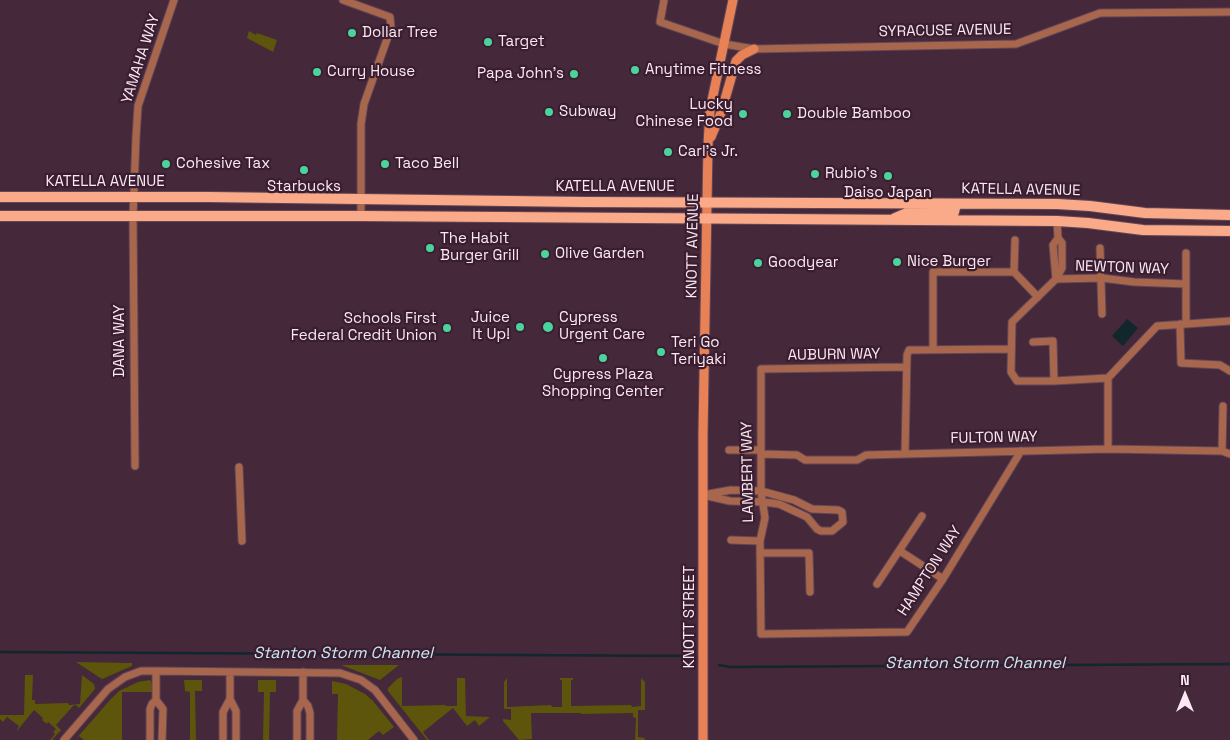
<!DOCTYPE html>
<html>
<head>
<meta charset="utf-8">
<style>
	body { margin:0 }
	#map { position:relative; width:1230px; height:740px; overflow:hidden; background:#45283a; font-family:"Space Grotesk",sans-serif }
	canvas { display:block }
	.north { position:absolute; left:1160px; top:670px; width:50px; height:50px; -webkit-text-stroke:4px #3a1e30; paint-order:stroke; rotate:0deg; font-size:14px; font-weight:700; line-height:20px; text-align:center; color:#fbe8f2 }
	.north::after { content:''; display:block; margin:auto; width:18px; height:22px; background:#fbe8f2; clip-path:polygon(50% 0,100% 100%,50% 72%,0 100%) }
</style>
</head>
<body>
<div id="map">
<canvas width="1230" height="740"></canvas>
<div class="north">N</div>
</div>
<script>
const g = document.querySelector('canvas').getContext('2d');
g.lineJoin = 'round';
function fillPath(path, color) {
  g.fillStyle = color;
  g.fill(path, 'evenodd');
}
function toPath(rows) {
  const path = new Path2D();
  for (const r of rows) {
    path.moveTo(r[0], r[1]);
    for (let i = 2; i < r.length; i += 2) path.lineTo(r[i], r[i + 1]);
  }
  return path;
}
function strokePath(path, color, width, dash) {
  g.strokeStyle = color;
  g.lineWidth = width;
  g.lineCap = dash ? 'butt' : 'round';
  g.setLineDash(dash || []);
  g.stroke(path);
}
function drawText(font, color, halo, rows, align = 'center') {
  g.font = font + ' "Space Grotesk",sans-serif';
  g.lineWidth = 4.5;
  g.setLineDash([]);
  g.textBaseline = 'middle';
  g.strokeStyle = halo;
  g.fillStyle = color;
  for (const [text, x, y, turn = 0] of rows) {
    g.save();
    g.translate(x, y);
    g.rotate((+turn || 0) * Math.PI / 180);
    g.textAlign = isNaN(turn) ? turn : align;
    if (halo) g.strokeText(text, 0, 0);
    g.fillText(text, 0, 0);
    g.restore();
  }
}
fillPath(toPath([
	[249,31,256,35,257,33,277,40,273,52,247,38],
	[76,662,132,663,132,666,102,679],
	[341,665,399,665,380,680],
	[25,675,33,675,32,700,35,700,35,704,68,703,69,705,80,704,82,675,94,684,95,689,79,708,76,705,73,706,56,725,61,730,52,740,50,740,55,734,53,732,56,729,48,722,47,724,42,720,43,718,34,710,16,732,19,726,7,717,3,722,0,719,0,715,24,715],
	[402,677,402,706,446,705,446,706,457,706,457,678,465,678,466,716,490,717,479,726,475,720,467,726,453,708,423,732,429,740,427,740,388,691,388,688,397,679],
	[507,678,507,707,551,705,552,707,562,707,562,680,560,680,560,678,573,678,573,680,571,680,571,706,631,705,632,707,641,706,641,678,645,682,645,710,638,710,638,737,645,738,644,740,633,740,635,740,636,718,633,717,633,713,581,714,581,713,531,713,532,739,519,740,503,721,503,719,511,720,511,709,504,709,504,682],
	[150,680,152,683,152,692,122,692,122,740,84,740,79,736,75,740,110,700,119,691,138,682],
	[184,680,202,680,202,691,195,691,196,740,190,740,190,692,185,691],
	[258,680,276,680,276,692,270,692,269,740,263,740,264,692,258,692],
	[332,681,346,684,365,694,373,701,394,727,383,735,379,731,368,740,337,740,338,694,332,694]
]), '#5d550b');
fillPath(toPath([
	[1127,319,1138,328,1123,346,1112,336]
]), '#12262d');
strokePath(toPath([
	[0,652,685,656],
	[719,665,730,667,1230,664]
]), '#12262d', 2.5);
const minor = toPath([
	[343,0,390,17,391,28,364,104,361,124,361,216],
	[664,0,660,22,724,44,754,49,1016,44,1100,13,1230,12],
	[1057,221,1058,238,1062,243,1062,268,1056,279,1012,322,1011,372,1017,381,1054,381,1108,378,1157,326,1230,321],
	[1100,248,1102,314],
	[1186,253,1186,323],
	[1014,272,1015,240],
	[1056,279,1102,278,1134,282,1186,284],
	[1056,279,1053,245,1058,238],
	[1180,324,1181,363,1220,365,1230,371],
	[1033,342,1053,341,1054,381],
	[933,348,933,272,1014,272,1038,297],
	[906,367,761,369,761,491,765,518,760,541,761,634,907,632,943,579,1021,451],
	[1108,378,1108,449],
	[729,450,760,450],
	[1222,451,1223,406],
	[762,454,797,455,805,460,857,460,866,455,1108,449,1222,451,1230,454],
	[905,454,907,355,909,350,1010,349],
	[135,466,133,216,136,137,138,106,174,0],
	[239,467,242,541],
	[731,490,761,491,794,500,812,509,838,510,842,512,843,522,832,531,821,531,817,529,807,517,779,504,763,502,730,501,703,495,731,490],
	[731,540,760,541],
	[900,551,943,579],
	[760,553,809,553,810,592],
	[877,584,922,516],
	[156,671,156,700,163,709,162,740],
	[230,672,230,699,236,711,236,740],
	[303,700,308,706,310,713,310,740],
	[64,740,108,689,125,677,141,671,156,671,340,673,361,680,375,690,414,740],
	[150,740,150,709,152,704,156,700],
	[223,740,223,712,230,699],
	[297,740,297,711,303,700,303,672]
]);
const secondary = toPath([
	[711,137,721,113,736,61,742,55,754,49],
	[703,740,703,433,708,145,710,110,733,0]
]);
const primary = toPath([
	[0,197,209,197,584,202,1057,204,1090,206,1145,213,1230,215],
	[0,216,361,216,1057,221,1088,223,1143,230,1230,231],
	[895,218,909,212,954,212,956,204]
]);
strokePath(minor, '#624757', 9);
strokePath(secondary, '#624757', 11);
strokePath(primary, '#624757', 12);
strokePath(minor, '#a8674c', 7);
strokePath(secondary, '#e98156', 9);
strokePath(primary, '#faaa89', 10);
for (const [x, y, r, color] of [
	[352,33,5,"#4ad49c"],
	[488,42,5,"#4ad49c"],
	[635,70,5,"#4ad49c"],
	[317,72,5,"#4ad49c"],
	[574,74,5,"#4ad49c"],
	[549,112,5,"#4ad49c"],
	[743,114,5,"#4ad49c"],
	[787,114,5,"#4ad49c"],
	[668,152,5,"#4ad49c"],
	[166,164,5,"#4ad49c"],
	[385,164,5,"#4ad49c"],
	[304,170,5,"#4ad49c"],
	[815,174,5,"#4ad49c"],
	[888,176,5,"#4ad49c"],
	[430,248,5,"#4ad49c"],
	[545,254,5,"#4ad49c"],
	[897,262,5,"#4ad49c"],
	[758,263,5,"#4ad49c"],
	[520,327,5,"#4ad49c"],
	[548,327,6,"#4ad49c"],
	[447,328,5,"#4ad49c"],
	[661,352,5,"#4ad49c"],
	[603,358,5,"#4ad49c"]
]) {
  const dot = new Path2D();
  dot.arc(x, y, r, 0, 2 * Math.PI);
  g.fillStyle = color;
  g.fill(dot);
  strokePath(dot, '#3a1e30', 2);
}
drawText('15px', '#fbe8f2', '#3a1e30', [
	["SYRACUSE AVENUE",945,31,-1],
	["YAMAHA WAY",141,59,-72],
	["KATELLA AVENUE",105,182],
	["KATELLA AVENUE",615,187],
	["KATELLA AVENUE",1021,190,1],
	["KNOTT AVENUE",693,246,-89],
	["NEWTON WAY",1122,268,2],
	["DANA WAY",120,341,-90],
	["AUBURN WAY",834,355,-1],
	["FULTON WAY",994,438,-1],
	["LAMBERT WAY",748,472,-91],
	["HAMPTON WAY",930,571,-57],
	["KNOTT STREET",690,617,-90]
]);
drawText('15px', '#fbe8f2', '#3a1e30', [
	["Dollar Tree",362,33],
	["Target",498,42],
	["Anytime Fitness",645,70],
	["Curry House",327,72],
	["Papa John's",564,74,"right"],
	["Lucky",733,105,"right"],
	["Chinese Food",733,122,"right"],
	["Subway",559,112],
	["Double Bamboo",797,114],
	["Carl's Jr.",678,152],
	["Cohesive Tax",176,164],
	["Taco Bell",395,164],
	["Rubio's",825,174],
	["Starbucks",304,187,"center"],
	["Daiso Japan",888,193,"center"],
	["The Habit",440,239],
	["Burger Grill",440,256],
	["Olive Garden",555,254],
	["Nice Burger",907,262],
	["Goodyear",768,263],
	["Juice",510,318,"right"],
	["It Up!",510,335,"right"],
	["Cypress",559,318],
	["Urgent Care",559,335],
	["Schools First",437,319,"right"],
	["Federal Credit Union",437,336,"right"],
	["Teri Go",671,343],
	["Teriyaki",671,360],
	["Cypress Plaza",603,375,"center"],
	["Shopping Center",603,392,"center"]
], 'left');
drawText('italic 16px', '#cae8f3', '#3a1e30', [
	["Stanton Storm Channel",343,654],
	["Stanton Storm Channel",975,664]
]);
</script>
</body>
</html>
